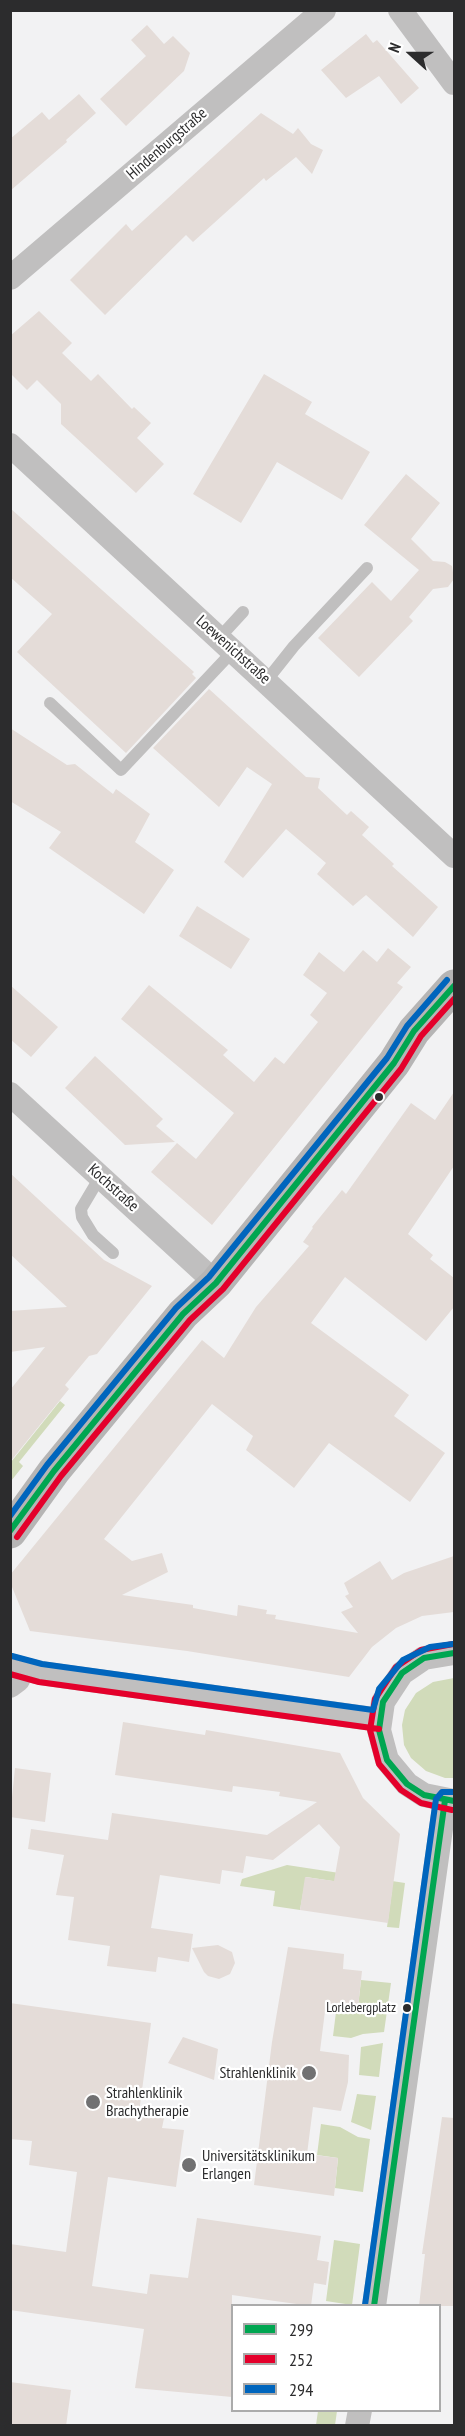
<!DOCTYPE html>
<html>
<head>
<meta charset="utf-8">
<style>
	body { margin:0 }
	#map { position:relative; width:465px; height:2436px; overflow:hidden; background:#f2f2f3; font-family:"PT Sans Narrow",sans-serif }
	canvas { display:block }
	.frame { position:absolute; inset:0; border:12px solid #2c2c2d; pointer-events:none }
	.legend { position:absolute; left:231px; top:2304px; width:210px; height:108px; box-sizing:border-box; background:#fff; border:2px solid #ababab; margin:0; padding:8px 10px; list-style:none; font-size:18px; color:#2c2c2d }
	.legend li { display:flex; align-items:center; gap:12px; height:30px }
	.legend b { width:30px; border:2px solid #ababab }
	.north { position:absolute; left:381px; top:24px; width:60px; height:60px; -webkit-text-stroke:4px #fff; paint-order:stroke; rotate:291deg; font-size:16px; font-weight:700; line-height:24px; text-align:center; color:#2c2c2d }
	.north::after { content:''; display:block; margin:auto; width:21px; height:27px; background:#2c2c2d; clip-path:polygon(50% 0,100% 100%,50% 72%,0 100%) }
</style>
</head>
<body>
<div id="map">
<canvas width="465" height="2436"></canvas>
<div class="frame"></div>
<ul class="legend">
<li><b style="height:8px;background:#00a651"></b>299</li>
<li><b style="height:8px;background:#e4002b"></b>252</li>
<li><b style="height:8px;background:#0065bd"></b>294</li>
</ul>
<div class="north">N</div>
</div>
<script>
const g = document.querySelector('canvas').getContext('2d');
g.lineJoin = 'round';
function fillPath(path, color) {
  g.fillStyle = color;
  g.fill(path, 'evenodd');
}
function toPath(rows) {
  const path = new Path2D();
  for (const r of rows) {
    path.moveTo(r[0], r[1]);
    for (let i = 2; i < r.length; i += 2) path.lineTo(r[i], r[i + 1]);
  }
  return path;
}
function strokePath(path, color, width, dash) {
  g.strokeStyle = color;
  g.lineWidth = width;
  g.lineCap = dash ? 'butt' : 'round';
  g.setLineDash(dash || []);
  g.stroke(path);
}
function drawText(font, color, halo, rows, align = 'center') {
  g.font = font + ' "PT Sans Narrow",sans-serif';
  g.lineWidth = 4.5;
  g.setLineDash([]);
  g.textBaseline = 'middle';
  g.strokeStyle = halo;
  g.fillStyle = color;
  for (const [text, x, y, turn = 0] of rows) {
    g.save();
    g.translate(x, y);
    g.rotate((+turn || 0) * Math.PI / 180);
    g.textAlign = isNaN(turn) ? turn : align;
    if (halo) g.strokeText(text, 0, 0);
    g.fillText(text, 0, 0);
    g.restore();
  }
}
fillPath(toPath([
	[60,1401,65,1405,19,1462,23,1466,11,1481,11,1462],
	[454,1678,454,1778,445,1778,426,1771,411,1758,404,1745,402,1725,405,1710,416,1693,433,1682],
	[287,1865,405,1883,399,1928,387,1927,392,1890,306,1877,300,1910,273,1906,275,1891,240,1886,242,1879],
	[361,1980,391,1983,384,2032,363,2034,351,2038,333,2036,337,2004,358,2007],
	[383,2043,379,2077,359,2075,361,2047],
	[357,2094,376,2096,371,2130,351,2122],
	[321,2124,340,2127,358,2137,370,2139,363,2192,335,2188,338,2158,317,2155],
	[334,2240,360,2244,352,2305,326,2301],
	[318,2411,337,2411,335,2425,316,2425]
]), '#d1dbba');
fillPath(toPath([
	[147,25,164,44,173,36,190,53,184,71,126,126,100,99,146,56,131,40],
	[366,34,373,43,377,40,419,88,401,104,379,76,346,98,321,70],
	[79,94,96,113,66,140,67,142,10,191,10,139,42,112,49,120],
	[261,113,293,134,298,128,311,144,323,150,312,174,296,157,266,181,264,178,193,242,186,235,105,315,70,280,126,224,132,231],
	[39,311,72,343,62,353,91,381,98,374,132,409,134,407,151,423,137,438,164,464,136,493,61,424,61,404,37,380,27,390,10,373,10,336],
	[264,374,312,402,305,414,370,452,342,500,277,462,241,523,193,494],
	[406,474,440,503,411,539,433,561,445,562,452,566,454,579,448,587,433,589,409,617,413,621,359,677,318,638,372,582,391,601,419,570,364,525],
	[10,508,194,672,192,674,196,678,126,753,17,652,52,614,10,577],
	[209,689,306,777,320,778,318,788,347,815,351,811,369,827,362,835,394,864,392,866,438,907,413,937,366,895,353,906,317,874,326,863,286,829,243,878,224,862,272,784,247,767,219,807,153,748],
	[10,728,67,765,75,764,113,794,116,789,150,814,135,842,174,870,144,914,49,848,61,832,10,801],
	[197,906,250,939,231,969,179,936],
	[388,948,411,967,397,983,403,987,212,1225,151,1172,177,1143,196,1159,234,1113,121,1019,149,985,228,1050,223,1055,254,1082,275,1057,284,1064,318,1022,310,1015,327,993,303,975,319,952,344,972,363,950,377,962],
	[10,985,58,1027,31,1057,10,1039],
	[95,1056,163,1119,156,1126,175,1142,125,1145,65,1088],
	[454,1092,454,1166,408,1234,433,1255,430,1259,454,1278,454,1307,426,1341,345,1277,311,1323,409,1395,394,1416,445,1453,410,1502,329,1443,294,1488,246,1450,253,1436,212,1404,104,1539,132,1561,162,1553,168,1572,122,1595,193,1605,193,1608,237,1616,238,1605,267,1610,266,1614,276,1615,275,1619,358,1633,341,1612,353,1607,345,1596,349,1594,344,1583,380,1561,392,1580,404,1573,454,1556,454,1612,422,1616,396,1628,372,1647,349,1677,187,1651,30,1631,10,1582,10,1575,202,1340,224,1358,256,1307,309,1246,303,1242,313,1228,312,1227,342,1190,346,1194,411,1103,435,1120],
	[10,1173,104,1260,152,1286,97,1354,89,1356,65,1385,69,1389,10,1462,10,1390,45,1347,10,1352,10,1311,67,1307,10,1254],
	[123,1722,205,1735,206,1730,340,1753,363,1798,400,1834,388,1923,300,1910,305,1877,334,1881,340,1847,319,1824,273,1860,246,1856,243,1873,222,1870,220,1884,160,1875,151,1928,193,1934,189,1962,158,1957,156,1972,107,1966,110,1946,68,1940,74,1897,56,1895,64,1855,28,1849,31,1829,108,1840,112,1813,267,1835,317,1802,279,1796,280,1792,233,1786,232,1792,115,1775],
	[15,1768,51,1773,45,1822,10,1817],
	[218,1945,232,1952,235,1963,230,1974,219,1979,208,1976,204,1972,192,1948],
	[288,1947,344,1954,343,1969,362,1971,358,2007,326,2003,320,2051,349,2055,348,2082,341,2111,313,2107,307,2154,338,2158,334,2196,254,2185,272,2042],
	[10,2003,151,2023,138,2120,142,2112,165,2113,162,2128,184,2130,176,2187,108,2177,92,2286,147,2294,150,2274,188,2278,197,2218,321,2236,317,2260,329,2262,326,2285,314,2283,311,2306,232,2295,232,2397,135,2388,144,2329,10,2310,10,2244,66,2252,77,2172,29,2165,32,2141,10,2139],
	[183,2037,218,2049,214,2080,168,2063],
	[442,2117,454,2118,454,2306,419,2306,425,2254,422,2254],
	[10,2382,71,2390,66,2426,10,2426]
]), '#e4dcd8');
strokePath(toPath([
	[220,637,243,612],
	[267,680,294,646,367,568],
	[50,703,121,770,234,650],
	[100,1177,81,1209,82,1217,93,1235,113,1253]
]), '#c0bfbf', 12);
strokePath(toPath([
	[400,10,454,83],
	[10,278,324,10],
	[10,445,454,856],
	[10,1094,216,1283],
	[454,1653,424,1658,402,1673,383,1702,379,1730,387,1760,407,1784,424,1795,454,1801],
	[10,1665,40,1673,380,1720],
	[10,1686,18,1680,22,1669],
	[374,2306,445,1800],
	[357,2426,360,2410]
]), '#c0bfbf', 24);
strokePath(toPath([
	[10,1532,54,1471,183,1314,216,1283,394,1063,414,1031,454,986]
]), '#b6b5b5', 33);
strokePath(toPath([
	[10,1531,54,1471,183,1314,216,1283,394,1063,414,1031,454,986],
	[454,1653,424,1658,402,1673,383,1702,379,1730,387,1760,407,1784,424,1795,454,1801],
	[374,2306,445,1800]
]), '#00a651', 6);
strokePath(toPath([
	[17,1537,61,1476,190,1320,223,1289,401,1069,421,1036,454,999],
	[10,1674,39,1682,379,1729],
	[452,1810,421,1803,401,1790,379,1764,370,1730,375,1699,396,1667,421,1650,453,1644]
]), '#e4002b', 6);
strokePath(toPath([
	[10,1516,47,1465,176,1308,209,1277,387,1058,407,1026,447,980],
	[12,1656,42,1664,373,1710,379,1689,403,1660,430,1647,453,1644],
	[365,2305,436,1799,442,1792,454,1792]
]), '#0065bd', 6);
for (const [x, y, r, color] of [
	[379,1097,5,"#2c2c2d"],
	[407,2008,5,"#2c2c2d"],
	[309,2073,8,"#717172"],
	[93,2102,8,"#717172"],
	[189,2165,8,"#717172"]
]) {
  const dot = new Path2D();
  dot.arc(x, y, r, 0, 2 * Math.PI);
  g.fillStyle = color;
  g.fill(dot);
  strokePath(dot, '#fff', 2);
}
drawText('14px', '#2c2c2d', '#fff', [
	["Lorlebergplatz",396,2008]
], 'right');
drawText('16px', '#2c2c2d', '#fff', [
	["Hindenburgstraße",167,144,-41],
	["Loewenichstraße",233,650,42],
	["Kochstraße",113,1188,42]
]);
drawText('16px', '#2c2c2d', '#fff', [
	["Strahlenklinik",296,2073,"right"],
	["Strahlenklinik",106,2093],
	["Brachytherapie",106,2111],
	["Universitätsklinikum",202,2156],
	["Erlangen",202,2174]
], 'left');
</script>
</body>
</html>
